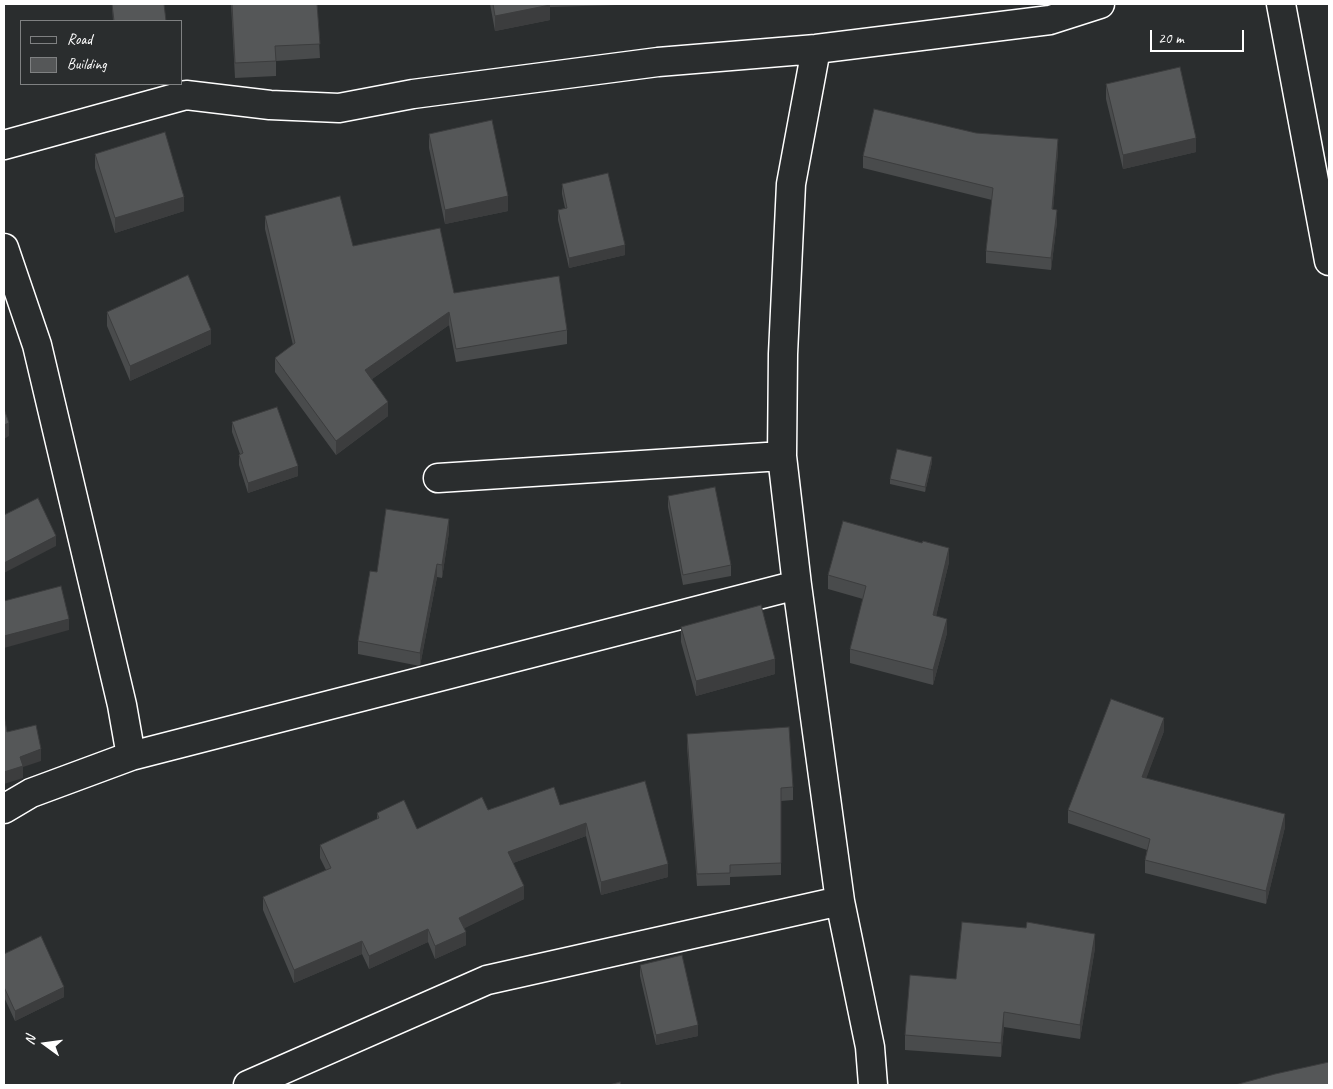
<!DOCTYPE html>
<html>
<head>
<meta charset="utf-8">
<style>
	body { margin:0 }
	#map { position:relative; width:1333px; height:1089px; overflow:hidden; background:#2a2d2e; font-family:Caveat,sans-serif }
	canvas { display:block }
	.frame { position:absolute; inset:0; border:5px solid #fff; pointer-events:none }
	.legend { position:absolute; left:20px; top:20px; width:162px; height:65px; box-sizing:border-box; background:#2a2d2e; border:1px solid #7f8182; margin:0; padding:6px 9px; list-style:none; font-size:15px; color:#fff }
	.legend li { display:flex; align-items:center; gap:10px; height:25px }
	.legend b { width:25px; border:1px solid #7f8182 }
	.north { position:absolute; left:20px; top:1019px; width:50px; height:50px; -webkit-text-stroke:4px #2a2d2e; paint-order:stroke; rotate:284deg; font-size:14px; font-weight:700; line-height:20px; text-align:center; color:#fff }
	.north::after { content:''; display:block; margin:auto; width:18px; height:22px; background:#fff; clip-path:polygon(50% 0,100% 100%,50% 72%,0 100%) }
	.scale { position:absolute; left:1150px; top:30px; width:94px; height:22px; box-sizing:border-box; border:2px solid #fff; border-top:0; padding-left:6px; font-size:15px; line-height:18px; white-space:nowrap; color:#fff; -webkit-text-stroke:4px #2a2d2e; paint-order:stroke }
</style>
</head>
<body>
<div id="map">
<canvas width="1333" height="1089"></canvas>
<div class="frame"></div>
<ul class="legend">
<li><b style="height:6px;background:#2a2d2e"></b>Road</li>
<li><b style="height:14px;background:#555758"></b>Building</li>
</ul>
<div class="north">N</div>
<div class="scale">20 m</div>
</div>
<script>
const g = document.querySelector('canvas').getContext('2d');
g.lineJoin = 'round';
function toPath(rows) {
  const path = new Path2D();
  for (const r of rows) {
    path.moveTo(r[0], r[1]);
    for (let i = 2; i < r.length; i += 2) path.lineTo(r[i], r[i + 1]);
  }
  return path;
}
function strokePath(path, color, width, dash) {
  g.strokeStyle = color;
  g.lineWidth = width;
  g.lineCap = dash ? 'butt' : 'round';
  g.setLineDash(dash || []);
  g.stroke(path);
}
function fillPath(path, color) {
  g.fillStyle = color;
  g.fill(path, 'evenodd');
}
const minor = toPath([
	[1281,4,1329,261],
	[4,145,186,95,270,105,339,108,413,94,658,62,816,49,1050,20,1100,4],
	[4,248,37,345,122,705,131,756,31,793,4,809],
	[438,478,782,456],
	[131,756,797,585],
	[840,901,870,1047,873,1085],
	[248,1085,487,980,840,901,797,585,782,456,783,354,791,184,816,49]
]);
strokePath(minor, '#fff', 31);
strokePath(minor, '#2a2d2e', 28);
fillPath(toPath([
	[112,4,166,21,113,21],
	[231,4,317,4,320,58,276,61,276,76,235,78],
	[490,4,617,4,617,5,550,7,550,20,495,31],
	[1106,84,1196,152,1123,169,1106,99],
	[976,133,1058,151,1053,209,1057,222,1051,270,986,263,986,251,992,200,863,168,863,156],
	[429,134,508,211,445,224,429,148],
	[95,154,184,211,115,233,95,168],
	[562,184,625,255,569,268,558,220,558,210,565,208,562,194],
	[265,216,353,246,454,293,567,330,567,344,456,362,449,325,372,379,388,416,336,455,275,372,275,358,293,345,265,229],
	[107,312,211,344,130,381,107,326],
	[232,422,298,476,248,493,239,465,239,455,240,454,232,432],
	[932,462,925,492,890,484,890,479],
	[668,496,731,565,731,576,683,585,668,507],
	[449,532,442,578,437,577,420,666,358,654,358,641,377,572],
	[949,562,936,616,947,633,933,685,850,663,850,649,863,599,828,589,828,575],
	[681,627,775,674,696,696,681,642],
	[1164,731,1146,778,1285,827,1266,904,1145,873,1145,860,1147,850,1068,823,1068,810],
	[687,734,793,787,793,800,781,801,781,875,730,877,730,885,697,886,687,746],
	[560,805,668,877,601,895,586,836,513,863,524,899,464,928,466,945,435,959,428,942,369,969,362,954,294,983,263,910,263,897,326,870,320,858,320,845,377,819,377,813,417,829,488,810],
	[1095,948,1080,1039,1004,1027,1001,1057,905,1050,905,1035,956,979],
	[4,954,64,997,15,1021,4,997],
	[640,965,698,1036,656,1045,640,976]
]), '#494b4c');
fillPath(toPath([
	[550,5,550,20,495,31,495,16],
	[1196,138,1196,152,1123,169,1123,155],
	[1058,139,1058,151,1052,221,1052,209],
	[508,196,508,211,445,224,445,210],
	[184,197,184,211,115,233,115,218],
	[1057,210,1057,222,1051,270,1051,258],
	[625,245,625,255,569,268,569,258],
	[449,312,449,325,365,384,365,370],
	[211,330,211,344,130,381,130,366],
	[388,402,388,416,336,455,336,441],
	[9,423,9,436,4,439,4,425],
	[932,457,932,462,925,492,925,487],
	[298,466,298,476,248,493,248,483],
	[449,519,449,532,442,578,442,565],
	[56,536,56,546,4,573,4,563],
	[949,548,949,562,933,629,933,615],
	[437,564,437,577,420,666,420,653],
	[69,619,69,630,4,648,4,636],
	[947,619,947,633,933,685,933,670],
	[775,659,775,674,696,696,696,681],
	[1164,718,1164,731,1142,790,1142,777],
	[41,749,41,761,23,767,23,778,4,784,4,772,20,757],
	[1285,814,1285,827,1266,904,1266,891],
	[586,823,586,836,508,865,508,852],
	[668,864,668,877,601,895,601,882],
	[524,886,524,899,459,931,459,918],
	[428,929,428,942,369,969,369,956],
	[466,932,466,945,435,959,435,946],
	[1095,934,1095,948,1080,1039,1080,1025],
	[362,941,362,954,294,983,294,970],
	[64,987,64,997,15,1021,15,1011],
	[1004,1012,1004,1027,1001,1057,1001,1043],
	[698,1025,698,1036,656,1045,656,1035]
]), '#3c3d3e');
const building = toPath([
	[112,4,164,4,166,21,114,21,112,4],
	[232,4,317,4,320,44,275,46,276,61,235,63,232,4],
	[493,4,549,4,550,5,495,16,493,4],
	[1180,67,1196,138,1123,155,1106,84,1180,67],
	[874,109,976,133,1058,139,1052,209,1057,210,1051,258,986,251,993,188,863,156,874,109],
	[492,120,508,196,445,210,429,134,492,120],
	[165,132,184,197,115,218,95,154,165,132],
	[608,173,625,245,569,258,558,210,567,208,562,184,608,173],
	[340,196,353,246,440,228,454,293,559,276,567,330,456,349,449,312,365,370,388,402,336,441,275,358,295,343,265,216,340,196],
	[188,275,211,330,130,366,107,312,188,275],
	[277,407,298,466,248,483,239,455,243,453,232,422,277,407],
	[4,409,9,423,4,425,4,409],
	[897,449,932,457,925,487,890,479,897,449],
	[715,487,731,565,683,575,668,496,715,487],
	[38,498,56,536,4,563,4,515,38,498],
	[386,509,449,519,442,565,437,564,420,653,358,641,370,571,377,572,386,509],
	[843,521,922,543,923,541,949,548,933,615,947,619,933,670,850,649,866,586,828,575,843,521],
	[61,586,69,619,4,636,4,601,61,586],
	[761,605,775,659,696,681,681,627,761,605],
	[1111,699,1164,718,1142,777,1285,814,1266,891,1145,860,1150,839,1068,810,1111,699],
	[4,715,7,732,36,725,41,749,20,757,23,766,4,772,4,715],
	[789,727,793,787,781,788,781,863,730,865,730,873,697,874,687,734,789,727],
	[645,781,668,864,601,882,586,823,508,852,524,886,459,918,466,932,435,946,428,929,369,956,362,941,294,970,263,897,331,868,320,845,379,818,377,813,404,800,417,829,482,797,488,810,554,787,560,805,645,781],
	[962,922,1026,928,1027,922,1095,934,1080,1025,1004,1012,1001,1043,905,1035,910,975,956,979,962,922],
	[41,936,64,987,15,1011,4,987,4,954,41,936],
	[682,955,698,1025,656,1035,640,965,682,955],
	[1329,1062,1329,1085,1235,1085,1275,1074,1329,1062],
	[620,1082,621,1085,609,1085,620,1082]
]);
fillPath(building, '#555758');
strokePath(building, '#3c3d3e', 1);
</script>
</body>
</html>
